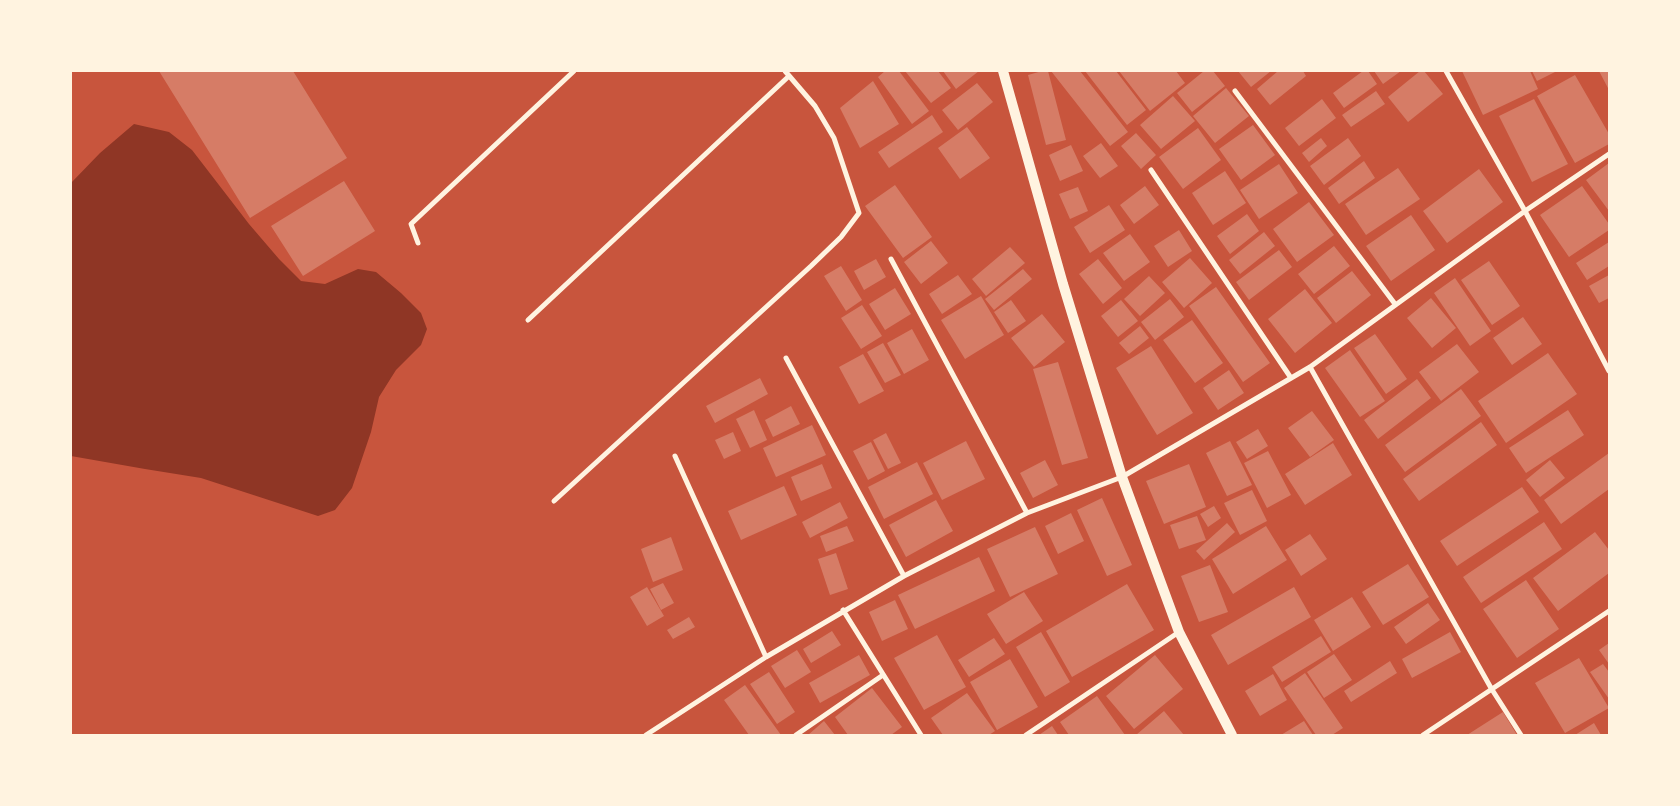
<!DOCTYPE html>
<html>
<head>
<meta charset="utf-8">
<style>
	body { margin:0 }
	#map { position:relative; width:1680px; height:806px; overflow:hidden; background:#c8553d; font-family:Lora,serif }
	canvas { display:block }
	.frame { position:absolute; inset:0; border:72px solid #fff3e0; pointer-events:none }
</style>
</head>
<body>
<div id="map">
<canvas width="1680" height="806"></canvas>
<div class="frame"></div>
</div>
<script>
const g = document.querySelector('canvas').getContext('2d');
g.lineJoin = 'round';
function fillPath(path, color) {
  g.fillStyle = color;
  g.fill(path, 'evenodd');
}
function toPath(rows) {
  const path = new Path2D();
  for (const r of rows) {
    path.moveTo(r[0], r[1]);
    for (let i = 2; i < r.length; i += 2) path.lineTo(r[i], r[i + 1]);
  }
  return path;
}
function strokePath(path, color, width, dash) {
  g.strokeStyle = color;
  g.lineWidth = width;
  g.lineCap = dash ? 'butt' : 'round';
  g.setLineDash(dash || []);
  g.stroke(path);
}
fillPath(toPath([
	[134,124,169,132,192,150,249,224,279,259,301,281,325,284,358,269,376,272,401,293,421,313,427,329,421,345,396,370,379,397,371,432,352,488,335,510,318,516,201,478,145,469,71,456,71,183,100,153]
]), '#8f3625');
fillPath(toPath([
	[159,71,293,71,347,158,250,218],
	[885,71,899,71,929,111,912,124,878,77],
	[905,71,938,71,951,88,931,103],
	[943,71,979,71,956,89],
	[1042,71,1048,71,1066,140,1046,145,1028,75],
	[1051,71,1080,71,1128,132,1110,146],
	[1085,71,1116,71,1146,110,1127,125],
	[1119,71,1176,71,1185,83,1150,111],
	[1204,71,1213,71,1225,86,1192,112,1177,93],
	[1238,71,1271,71,1251,87],
	[1278,71,1303,71,1306,76,1270,105,1257,89],
	[1363,71,1368,71,1377,84,1344,108,1333,93],
	[1374,71,1401,71,1383,84],
	[1420,71,1424,71,1443,94,1408,122,1388,97],
	[1462,71,1530,71,1538,89,1483,115],
	[1532,71,1557,71,1537,81],
	[1599,71,1609,71,1609,90],
	[1575,75,1609,134,1609,144,1575,163,1537,96],
	[873,81,899,124,860,148,840,108],
	[977,83,993,102,958,130,942,110],
	[1226,88,1249,116,1215,143,1193,116],
	[1376,91,1385,104,1351,127,1342,115],
	[1173,96,1195,121,1161,149,1140,125],
	[1322,99,1336,118,1299,146,1285,128],
	[1534,99,1568,164,1532,182,1499,116],
	[932,115,943,132,889,168,878,152],
	[1253,125,1275,155,1241,180,1219,149],
	[967,127,990,158,960,179,938,148],
	[1198,128,1221,160,1183,189,1159,157],
	[1136,133,1156,155,1141,169,1121,146],
	[1321,138,1327,146,1309,162,1302,153],
	[1348,138,1361,156,1324,185,1310,166],
	[1101,143,1118,166,1100,178,1083,156],
	[1071,145,1083,171,1060,181,1049,155],
	[1364,161,1375,178,1339,204,1328,188],
	[1609,163,1609,211,1586,180],
	[1279,164,1298,193,1259,219,1240,190],
	[1398,168,1420,199,1366,235,1345,204],
	[1479,169,1503,202,1447,243,1423,211],
	[1225,171,1246,203,1213,225,1192,193],
	[344,181,375,231,303,276,271,226],
	[895,185,932,237,903,258,865,206],
	[1145,186,1159,205,1134,224,1120,205],
	[1582,186,1609,224,1609,230,1569,257,1540,215],
	[1078,187,1088,211,1070,219,1059,194],
	[1309,202,1334,235,1297,262,1273,229],
	[1109,205,1125,230,1090,253,1074,227],
	[1247,214,1259,231,1230,254,1217,236],
	[1411,215,1435,250,1391,281,1366,246],
	[1179,230,1192,251,1168,267,1154,246],
	[1264,232,1275,246,1240,274,1229,260],
	[1130,234,1150,262,1124,281,1103,253],
	[931,241,948,263,921,284,904,262],
	[1609,242,1609,266,1587,280,1576,263],
	[1334,246,1350,266,1314,294,1298,274],
	[1010,247,1025,263,986,296,972,279],
	[1279,250,1292,267,1249,300,1236,282],
	[1190,258,1212,283,1184,308,1162,282],
	[876,259,886,277,864,290,854,271],
	[1098,259,1122,288,1103,304,1079,274],
	[1489,261,1520,306,1492,325,1461,280],
	[841,266,862,300,846,311,824,276],
	[1023,269,1032,279,994,310,985,299],
	[1352,271,1371,295,1336,323,1317,298],
	[958,275,972,294,942,314,929,294],
	[1609,275,1609,298,1599,303,1589,286],
	[1149,276,1165,293,1140,316,1124,299],
	[1455,278,1491,331,1470,346,1434,293],
	[1216,287,1270,363,1243,382,1189,306],
	[895,288,911,314,885,330,869,304],
	[1305,289,1332,323,1295,353,1268,319],
	[981,296,1004,335,965,359,941,320],
	[1431,298,1456,328,1432,348,1407,318],
	[1170,299,1184,317,1155,340,1141,322],
	[1011,300,1026,321,1008,333,994,312],
	[1121,300,1138,321,1118,337,1101,316],
	[862,305,882,336,861,349,841,318],
	[1042,314,1065,342,1034,367,1011,338],
	[1523,317,1542,344,1512,365,1493,338],
	[1192,320,1223,363,1195,383,1163,340],
	[1140,326,1149,338,1129,354,1119,343],
	[912,329,929,360,904,374,887,343],
	[1375,334,1407,379,1386,394,1354,348],
	[883,343,901,375,885,383,867,352],
	[1457,344,1479,372,1441,401,1419,372],
	[1151,346,1193,413,1157,435,1116,368],
	[1350,350,1385,401,1360,417,1325,368],
	[1548,353,1577,394,1506,443,1478,401],
	[863,354,884,391,859,404,839,367],
	[1058,362,1088,458,1062,465,1033,369],
	[1229,370,1244,393,1218,410,1203,388],
	[760,378,768,394,715,423,706,406],
	[1417,379,1431,398,1378,439,1364,420],
	[1461,389,1481,416,1405,472,1385,445],
	[791,406,800,424,773,437,765,420],
	[754,410,767,440,750,448,736,419],
	[1568,410,1584,435,1526,473,1509,448],
	[1312,411,1334,440,1310,457,1288,428],
	[1481,422,1497,445,1419,501,1403,479],
	[812,425,826,455,776,477,763,448],
	[1258,429,1268,446,1247,459,1236,442],
	[733,432,741,451,724,459,715,440],
	[886,433,901,463,888,469,873,440],
	[966,441,985,479,942,500,923,463],
	[1230,441,1252,485,1227,496,1206,453],
	[871,442,885,471,868,480,853,451],
	[1333,443,1352,475,1305,505,1285,474],
	[1268,451,1291,495,1267,508,1244,463],
	[1609,453,1609,489,1561,524,1544,500],
	[1045,460,1058,485,1033,498,1020,473],
	[1550,460,1565,478,1540,497,1526,480],
	[917,462,933,494,884,519,868,487],
	[822,464,832,488,801,501,791,477],
	[1189,464,1206,507,1164,524,1146,481],
	[784,486,797,515,741,540,728,511],
	[1522,487,1539,512,1457,566,1440,541],
	[1252,490,1267,521,1240,535,1224,503],
	[1102,498,1132,565,1107,576,1077,510],
	[936,500,953,531,906,557,889,525],
	[840,502,848,518,810,538,802,522],
	[1214,506,1221,518,1208,527,1200,514],
	[1071,513,1084,541,1058,554,1045,526],
	[1197,516,1206,540,1179,549,1170,525],
	[1544,522,1562,549,1481,603,1463,577],
	[1227,523,1235,532,1204,560,1196,551],
	[847,526,854,541,826,552,820,536],
	[1266,526,1287,560,1233,594,1212,559],
	[1035,527,1058,574,1010,597,987,549],
	[1595,532,1609,550,1609,573,1558,611,1533,578],
	[1310,534,1327,559,1301,576,1285,550],
	[671,537,683,570,653,582,641,549],
	[836,553,848,589,830,595,818,559],
	[979,557,995,591,915,629,898,595],
	[1408,564,1429,597,1383,625,1362,592],
	[1210,565,1228,612,1199,622,1181,576],
	[1526,580,1559,629,1517,658,1483,609],
	[663,583,674,603,661,610,650,589],
	[1127,584,1154,630,1072,677,1046,631],
	[647,587,664,616,647,626,630,597],
	[1294,587,1311,617,1228,665,1211,635],
	[1024,592,1043,621,1006,644,987,614],
	[1352,597,1371,627,1333,651,1314,620],
	[895,600,908,629,882,641,869,612],
	[1428,603,1440,620,1406,644,1394,627],
	[689,617,695,627,673,639,667,630],
	[832,631,841,645,811,663,803,649],
	[1041,632,1070,682,1045,697,1016,647],
	[1450,632,1461,652,1412,678,1402,659],
	[937,635,966,687,924,710,894,658],
	[1321,636,1331,652,1282,682,1272,667],
	[994,638,1005,654,969,677,958,660],
	[1609,643,1609,664,1599,650],
	[797,650,811,672,785,688,771,666],
	[1334,654,1352,680,1324,698,1307,672],
	[859,655,870,675,820,703,809,683],
	[1155,655,1183,689,1134,729,1106,696],
	[1579,658,1609,708,1565,733,1535,683],
	[1010,659,1038,707,997,730,970,682],
	[1390,661,1397,673,1351,702,1344,691],
	[1603,664,1609,672,1609,699,1590,672],
	[769,672,795,712,777,724,750,684],
	[1305,673,1343,728,1332,735,1316,735,1284,688],
	[1273,674,1287,700,1260,716,1245,691],
	[745,685,781,735,749,735,724,700],
	[872,688,902,727,891,735,848,735,835,717],
	[967,693,995,731,989,735,943,735,931,718],
	[1097,696,1125,735,1069,735,1060,722],
	[1164,711,1184,735,1136,735],
	[1503,712,1517,735,1467,735],
	[824,721,835,735,808,735],
	[1304,721,1313,735,1281,735],
	[1594,723,1601,735,1575,735],
	[1052,726,1058,735,1039,735]
]), '#d67c66');
strokePath(toPath([
	[1446,71,1525,211,1609,371],
	[1235,91,1395,304],
	[1151,170,1291,378],
	[418,243,411,224,574,71],
	[891,259,1027,513],
	[528,320,789,76],
	[786,358,904,576],
	[1310,367,1491,688,1521,735],
	[675,456,766,657],
	[554,501,811,266,841,237,859,213,834,138,815,106,785,71],
	[843,610,921,735],
	[646,735,766,657,904,576,1027,513,1122,477,1310,367,1525,211,1609,154],
	[796,735,883,675],
	[1026,735,1179,632],
	[1423,735,1609,611]
]), '#fff3e0', 5);
strokePath(toPath([
	[1003,71,1063,284,1122,477,1179,632,1232,735]
]), '#fff3e0', 10);
</script>
</body>
</html>
